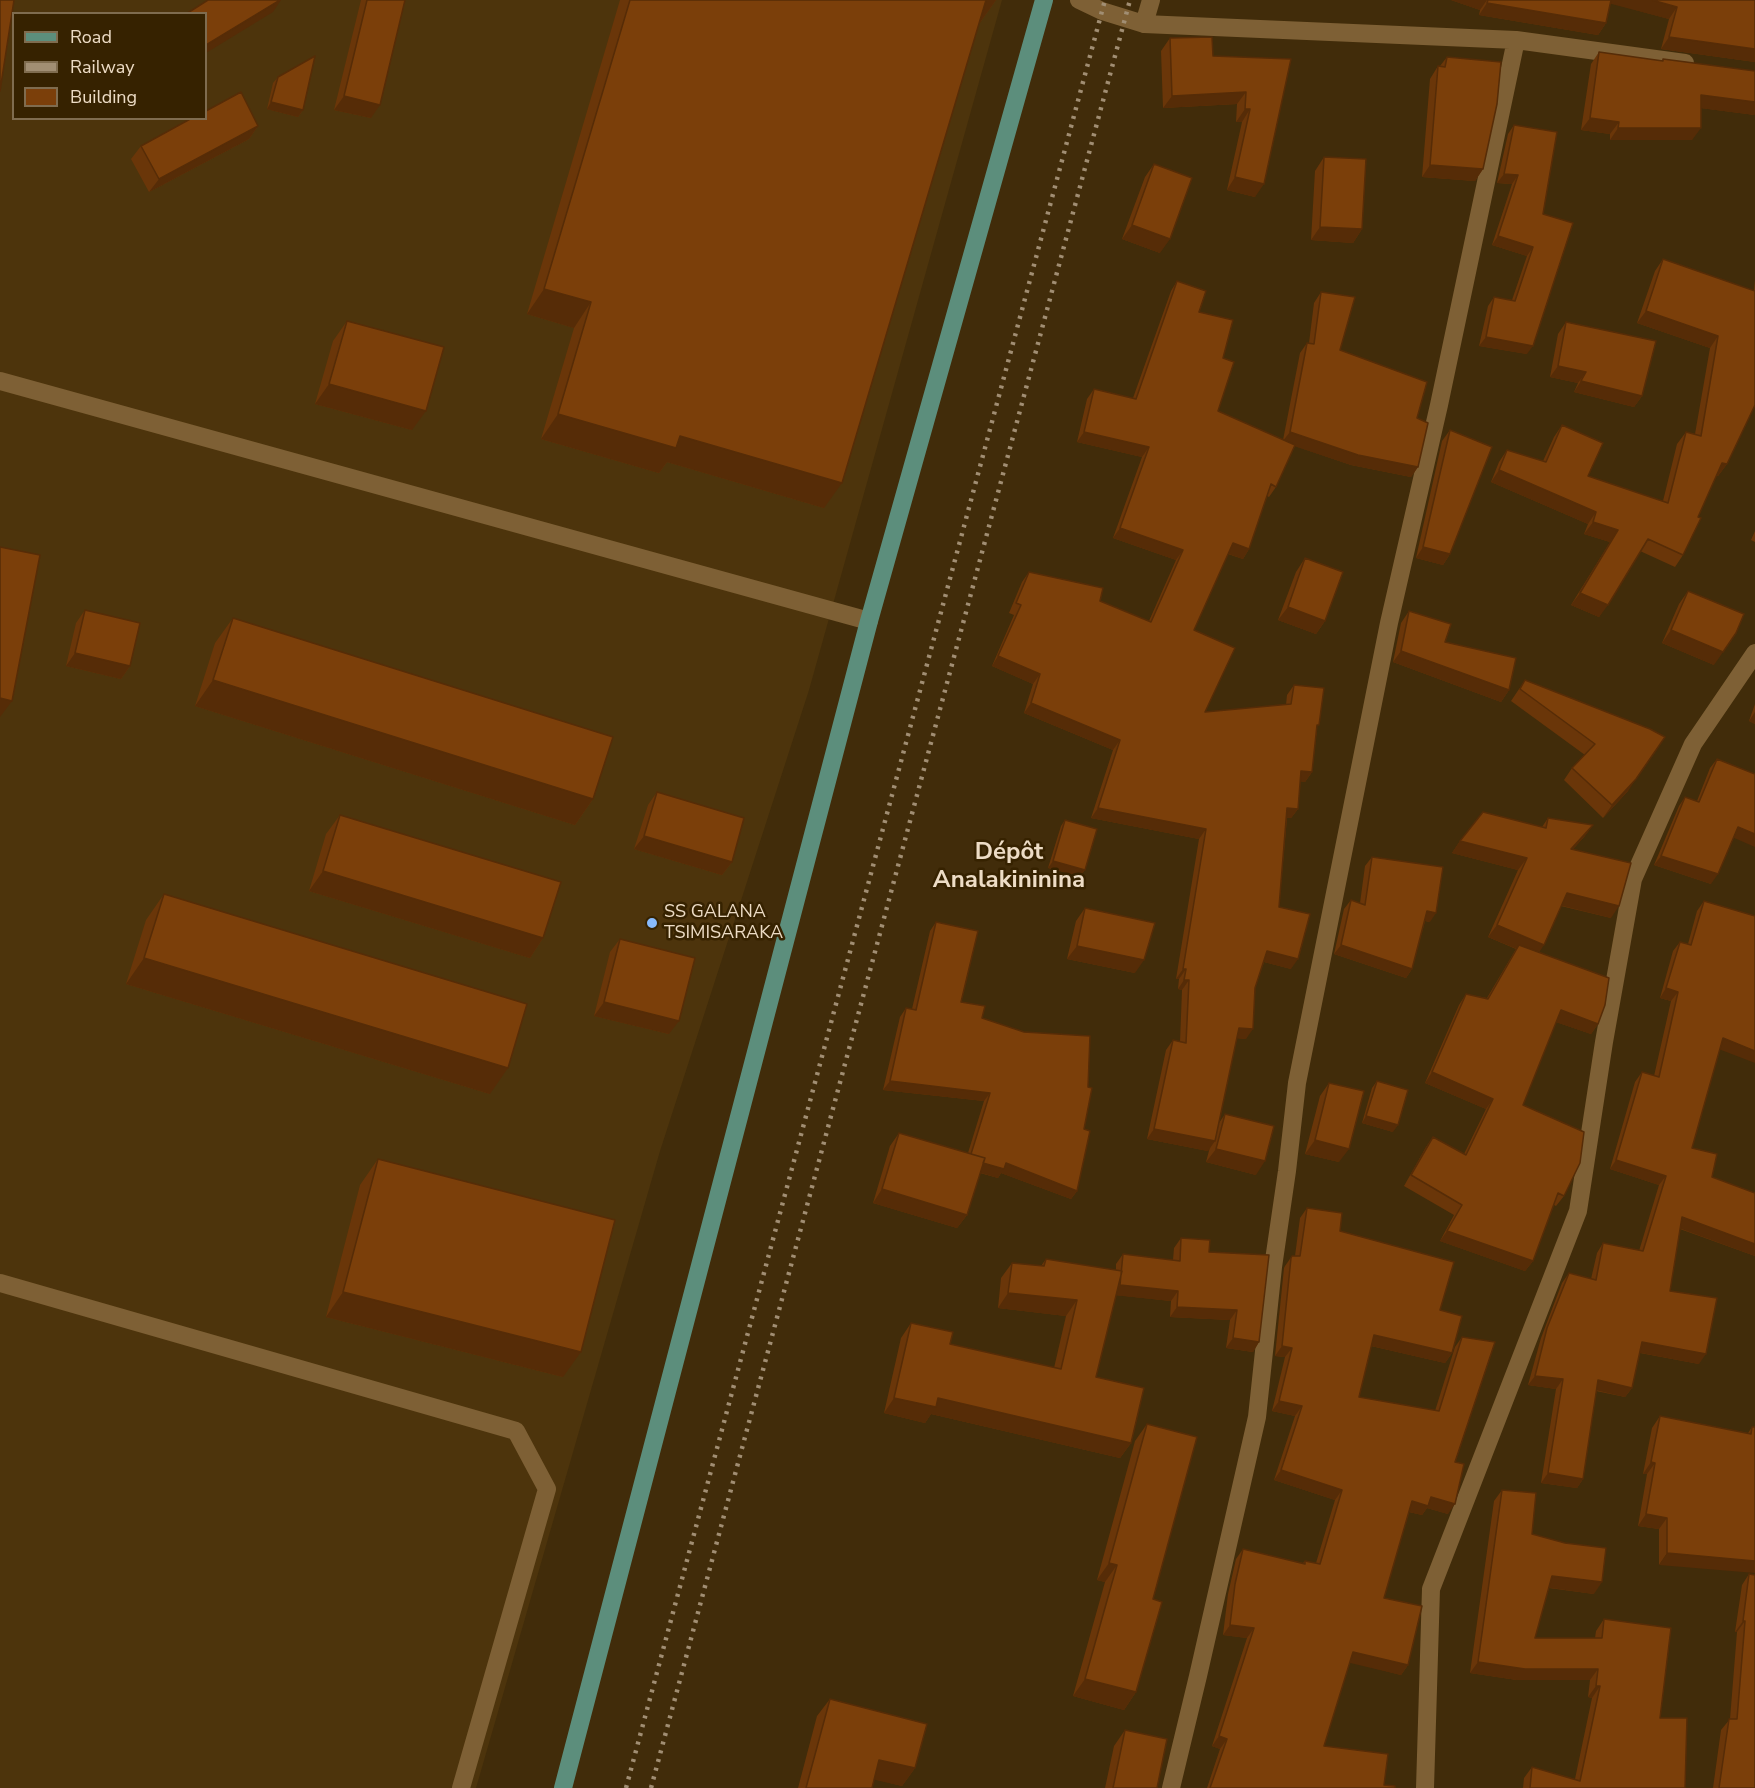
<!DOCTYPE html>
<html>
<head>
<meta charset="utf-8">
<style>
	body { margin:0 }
	#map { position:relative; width:1755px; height:1788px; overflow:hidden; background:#412c0a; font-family:"Nunito Sans",sans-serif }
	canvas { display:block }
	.legend { position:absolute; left:12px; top:12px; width:195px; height:108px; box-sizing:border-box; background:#362200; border:2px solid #7f6c4f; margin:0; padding:8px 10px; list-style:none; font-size:18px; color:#eddcc5 }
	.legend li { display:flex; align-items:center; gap:12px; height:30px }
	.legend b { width:30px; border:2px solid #7f6c4f }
</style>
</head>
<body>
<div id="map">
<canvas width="1755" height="1788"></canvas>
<ul class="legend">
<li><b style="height:8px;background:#5c8e7c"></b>Road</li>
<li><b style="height:8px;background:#a18e73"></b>Railway</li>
<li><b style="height:16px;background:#7b3f0a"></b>Building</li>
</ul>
</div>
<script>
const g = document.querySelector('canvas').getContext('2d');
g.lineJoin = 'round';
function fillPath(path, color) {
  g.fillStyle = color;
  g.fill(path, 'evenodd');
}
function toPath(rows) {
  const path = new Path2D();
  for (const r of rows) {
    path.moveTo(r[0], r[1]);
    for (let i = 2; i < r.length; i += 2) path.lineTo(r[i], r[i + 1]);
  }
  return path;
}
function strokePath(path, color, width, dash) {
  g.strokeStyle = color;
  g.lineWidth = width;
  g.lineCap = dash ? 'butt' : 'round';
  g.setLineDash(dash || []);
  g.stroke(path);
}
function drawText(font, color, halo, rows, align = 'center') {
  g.font = font + ' "Nunito Sans",sans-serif';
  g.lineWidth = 5;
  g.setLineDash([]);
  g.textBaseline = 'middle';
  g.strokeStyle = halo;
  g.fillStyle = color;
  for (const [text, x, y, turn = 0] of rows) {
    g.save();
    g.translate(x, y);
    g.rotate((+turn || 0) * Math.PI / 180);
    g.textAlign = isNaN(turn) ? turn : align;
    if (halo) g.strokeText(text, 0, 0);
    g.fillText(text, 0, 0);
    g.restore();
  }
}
fillPath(toPath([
	[0,0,1002,0,809,690,660,1151,476,1788,0,1788],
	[14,14,206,14,206,118,14,118]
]), '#4d340c');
strokePath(toPath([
	[1079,0,1102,11,1144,24,1516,40,1685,63],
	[1144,24,1151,0],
	[0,381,869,621],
	[0,1283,516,1431,547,1489,461,1788],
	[1171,1788,1198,1676,1257,1417,1273,1267,1287,1171,1297,1083,1389,623,1439,405,1516,40],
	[1425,1788,1431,1589,1578,1211,1604,1042,1633,879,1693,744,1755,653]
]), '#7e6035', 18);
strokePath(toPath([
	[563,1788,869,621,1044,0]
]), '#5c8e7c', 18);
strokePath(toPath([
	[626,1788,1105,0],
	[651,1788,1130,0]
]), '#a18e73', 4.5, [3, 6]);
fillPath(toPath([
	[361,0,405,0,371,118,334,110],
	[620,0,996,0,979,24,824,508,667,462,659,473,541,439,574,328,527,314],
	[1451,0,1755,0,1755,62,1661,49,1669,19,1610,3,1606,23,1598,35,1479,15,1480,10],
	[1170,38,1213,56,1291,59,1255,197,1227,190,1242,122,1236,122,1237,104,1163,108,1161,51],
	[1599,52,1662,61,1663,59,1755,115,1701,108,1692,140,1610,140,1610,134,1581,130,1591,64],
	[1447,57,1483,169,1475,181,1422,177,1430,79,1438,66,1440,66],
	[278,77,303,110,298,117,267,109,273,83],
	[1514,125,1543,214,1527,354,1479,346,1488,306,1494,297,1512,300,1527,256,1492,245,1512,184,1497,183,1508,134],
	[258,126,249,139,149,192,131,159,141,146],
	[1324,157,1362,229,1353,243,1311,240,1315,171],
	[1154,164,1160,253,1122,239,1145,177],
	[1663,259,1754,291,1755,280,1755,405,1727,464,1718,476,1716,476,1698,517,1683,555,1675,567,1640,551,1599,617,1571,605,1610,542,1584,534,1588,524,1491,482,1499,462,1507,450,1543,461,1554,437,1562,425,1588,476,1663,501,1677,444,1686,432,1695,434,1710,348,1637,323,1655,271],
	[1177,281,1199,312,1223,358,1218,411,1283,440,1300,353,1307,343,1309,343,1314,303,1321,292,1340,350,1417,418,1418,467,1411,477,1351,465,1295,446,1276,487,1269,497,1267,496,1249,549,1243,559,1228,554,1194,630,1205,712,1286,705,1287,695,1294,685,1317,729,1312,772,1305,782,1300,781,1298,809,1291,818,1287,818,1279,907,1291,969,1264,962,1255,988,1246,1039,1237,1038,1219,1123,1225,1114,1256,1175,1206,1162,1210,1147,1208,1151,1147,1139,1166,1050,1173,1040,1180,1042,1182,990,1178,989,1179,979,1176,979,1199,839,1091,818,1113,750,1024,713,1033,684,992,666,1014,615,1009,613,1022,582,1029,572,1149,621,1176,560,1113,538,1142,457,1077,442,1087,399,1094,389,1133,398,1171,291],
	[347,321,412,430,315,404,333,341],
	[1566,322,1642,396,1634,407,1574,392,1578,383,1550,377,1558,334],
	[1450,430,1450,554,1443,565,1416,558,1442,441],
	[1755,531,1755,542,1751,540],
	[1305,558,1325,621,1316,634,1278,620,1296,572],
	[1688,591,1714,665,1662,643,1679,604],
	[85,610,130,666,121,679,66,666,76,623],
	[1409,611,1445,642,1509,690,1501,702,1393,662,1401,623],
	[233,618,593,799,575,825,195,706,215,643],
	[1525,680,1650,729,1628,791,1603,818,1564,780,1572,768,1585,755,1511,701],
	[1755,704,1755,724,1749,721],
	[1717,759,1711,884,1654,865,1679,806,1685,797,1697,801,1710,768],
	[657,792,732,862,722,875,634,849,648,805],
	[340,815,543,938,530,958,309,891,326,834],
	[1548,818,1593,825,1584,837,1573,849,1611,918,1561,906,1539,952,1598,1024,1591,1034,1556,1022,1523,1105,1564,1196,1556,1206,1554,1205,1533,1261,1525,1271,1440,1241,1454,1215,1404,1186,1426,1147,1433,1137,1464,1154,1486,1109,1425,1083,1459,1005,1466,994,1487,998,1516,949,1488,937,1518,870,1452,853,1460,841,1542,827],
	[1065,820,1085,870,1080,876,1048,868,1061,826],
	[1372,857,1430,922,1425,921,1412,969,1406,978,1334,954,1344,909,1351,900,1360,903,1365,866],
	[164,894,490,1094,126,984,146,920],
	[1704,901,1720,1049,1692,1148,1712,1177,1755,1193,1755,1256,1680,1229,1670,1291,1699,1364,1640,1353,1632,1388,1625,1397,1596,1391,1583,1479,1577,1488,1541,1483,1556,1389,1528,1385,1541,1338,1562,1283,1569,1273,1591,1279,1597,1253,1603,1243,1639,1251,1659,1185,1610,1169,1635,1082,1642,1072,1654,1076,1671,1001,1660,998,1673,951,1680,942,1688,944,1697,911],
	[1085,908,1135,973,1067,959,1076,921],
	[936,922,961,1002,982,1018,1084,1129,1077,1191,1071,1199,1001,1173,998,1178,980,1173,967,1215,957,1228,873,1203,890,1146,899,1133,968,1153,984,1101,883,1090,900,1017,906,1008,912,1009,930,931],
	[620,939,669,1034,594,1016,610,952],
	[1377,1081,1393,1132,1362,1123,1372,1088],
	[1329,1083,1339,1162,1305,1154,1320,1096],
	[378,1159,563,1377,326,1317,360,1185],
	[1307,1208,1340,1231,1440,1310,1452,1353,1445,1363,1371,1346,1359,1397,1435,1411,1455,1347,1462,1337,1455,1462,1448,1514,1427,1508,1422,1515,1409,1512,1384,1598,1408,1665,1401,1675,1350,1662,1324,1746,1384,1785,1395,1788,1207,1788,1220,1749,1212,1746,1247,1638,1223,1635,1228,1594,1236,1559,1243,1549,1303,1563,1305,1561,1316,1563,1335,1500,1274,1480,1295,1416,1272,1411,1285,1357,1275,1356,1284,1268,1285,1266,1292,1256,1295,1256,1300,1218],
	[1181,1238,1209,1252,1259,1342,1253,1352,1226,1348,1230,1320,1170,1317,1171,1301,1116,1295,1096,1377,1131,1443,1120,1458,931,1414,925,1423,884,1413,901,1338,911,1323,950,1344,1054,1368,1066,1316,998,1308,1001,1278,1012,1263,1041,1266,1046,1259,1116,1270,1116,1264,1123,1254,1173,1260,1174,1248],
	[1660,1416,1748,1433,1752,1427,1755,1427,1659,1565,1659,1529,1638,1526,1647,1474,1643,1474,1652,1428],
	[1147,1424,1153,1599,1136,1692,1124,1710,1073,1696,1105,1582,1097,1580,1135,1441],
	[1502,1490,1532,1534,1594,1594,1549,1588,1535,1638,1595,1638,1596,1631,1604,1619,1660,1718,1685,1788,1523,1788,1524,1778,1532,1767,1575,1779,1592,1698,1588,1697,1590,1680,1517,1680,1470,1673,1494,1501],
	[1749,1574,1755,1788,1713,1788,1721,1730,1730,1719,1737,1632,1735,1632,1742,1585],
	[830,1699,915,1768,902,1786,874,1779,872,1788,798,1788,817,1716],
	[1125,1730,1157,1788,1105,1788,1114,1746]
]), '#6a3609');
fillPath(toPath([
	[280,0,281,0,273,12,206,53,206,45],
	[984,0,996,0,979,24],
	[1451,0,1487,0,1480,10],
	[1605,0,1652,0,1677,7,1669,19,1604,2],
	[1487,3,1606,23,1598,35,1479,15],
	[1669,37,1755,49,1755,62,1661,49],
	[1246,92,1237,104,1163,108,1172,96],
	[1701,95,1755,102,1755,115,1692,107],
	[344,96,380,105,371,118,334,110],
	[271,102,303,110,298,117,267,109],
	[1245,109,1250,109,1242,122,1236,122],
	[1590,118,1619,122,1610,134,1581,130],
	[258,126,249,139,149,192,159,179],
	[1618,128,1701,128,1692,140,1610,140],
	[1430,165,1483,169,1475,181,1422,177],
	[1504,174,1518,175,1512,184,1497,183],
	[1235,177,1264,184,1255,197,1227,190],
	[1132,225,1170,239,1160,253,1122,239],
	[1320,227,1362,229,1353,243,1311,240],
	[1498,236,1533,247,1527,256,1492,245],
	[544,289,591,302,574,328,527,314],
	[1646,311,1718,336,1710,348,1637,323],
	[1486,337,1533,346,1527,354,1479,346],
	[1558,366,1586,372,1578,383,1550,377],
	[1581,381,1642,396,1634,407,1574,392],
	[329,384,426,411,412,430,315,404],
	[558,414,680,436,842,483,824,508,667,462,659,473,541,439],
	[1084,432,1149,447,1142,457,1077,442],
	[1290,432,1418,467,1411,477,1351,465,1282,442],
	[1722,463,1727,464,1718,476,1714,475],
	[1499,470,1596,512,1588,524,1491,482],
	[1593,522,1618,530,1610,542,1584,534],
	[1120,528,1183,550,1176,560,1113,538],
	[1233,543,1249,549,1243,559,1226,553],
	[1423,547,1450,554,1443,565,1416,558],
	[1580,593,1608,605,1599,617,1571,605],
	[1288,607,1325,621,1316,634,1278,620],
	[1671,630,1723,652,1714,665,1662,643],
	[1401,651,1509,690,1501,702,1393,662],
	[75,653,130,666,121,679,66,666],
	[998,656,1040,674,1033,684,992,666],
	[213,680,593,799,575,825,195,706],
	[0,698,12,701,0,717],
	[1031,703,1120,740,1113,750,1024,713],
	[1755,712,1755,724,1749,721],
	[1301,771,1312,772,1305,782,1294,781],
	[1636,779,1628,791,1603,818,1612,805],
	[1098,808,1206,829,1199,839,1091,818],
	[1287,808,1298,809,1291,818,1281,818],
	[1593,825,1584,837,1562,861,1571,849],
	[1738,827,1755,834,1755,847,1732,837],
	[644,836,732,862,722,875,634,849],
	[1460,841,1527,858,1518,870,1452,853],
	[1661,856,1718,874,1711,884,1654,865],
	[1053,861,1085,870,1080,876,1048,868],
	[323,871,543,938,530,958,309,891],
	[1567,893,1619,906,1611,918,1559,905],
	[1427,911,1436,913,1430,922,1421,920],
	[1497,925,1544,945,1536,957,1488,937],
	[1341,945,1412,969,1406,978,1334,954],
	[1077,946,1144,960,1135,973,1067,959],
	[1267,951,1298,959,1291,969,1260,961],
	[144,958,508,1068,490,1094,126,984],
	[1183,969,1186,969,1179,979,1176,979],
	[1184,980,1189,980,1182,990,1178,989],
	[1666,988,1678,992,1671,1001,1660,998],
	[604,1002,679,1021,669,1034,594,1016],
	[1561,1010,1598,1024,1591,1034,1553,1021],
	[1239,1028,1253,1029,1246,1039,1232,1038],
	[1723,1038,1755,1051,1755,1063,1716,1048],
	[1432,1072,1493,1099,1486,1109,1425,1083],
	[890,1081,990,1093,984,1101,883,1090],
	[1366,1116,1398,1125,1393,1132,1362,1123],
	[1154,1129,1215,1141,1208,1151,1147,1139],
	[1315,1140,1349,1149,1339,1162,1305,1154],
	[1216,1149,1265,1161,1256,1175,1206,1162],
	[970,1159,1006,1163,1077,1191,1071,1199,1001,1173,998,1178,964,1168],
	[1616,1160,1666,1176,1659,1185,1610,1169],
	[882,1189,967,1215,957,1228,873,1203],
	[1682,1217,1755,1244,1755,1256,1676,1227],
	[1447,1231,1533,1261,1525,1271,1440,1241],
	[1120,1285,1178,1291,1171,1301,1113,1295],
	[343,1292,581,1352,563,1377,326,1317],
	[1008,1293,1077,1300,1066,1316,998,1308],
	[1177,1307,1237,1310,1230,1320,1170,1317],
	[1374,1335,1452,1353,1445,1363,1367,1345],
	[1233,1338,1259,1342,1253,1352,1226,1348],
	[1642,1342,1706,1354,1699,1364,1636,1352],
	[1282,1346,1292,1348,1285,1357,1275,1356],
	[1535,1376,1563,1379,1556,1389,1528,1385],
	[1598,1380,1632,1388,1625,1397,1591,1389],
	[894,1398,938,1398,1131,1443,1120,1458,931,1414,925,1423,884,1413],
	[1279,1401,1302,1406,1295,1416,1272,1411],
	[1651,1462,1655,1463,1647,1474,1643,1474],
	[1281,1470,1342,1490,1335,1500,1274,1480],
	[1548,1473,1583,1479,1577,1488,1541,1483],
	[1431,1497,1455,1504,1448,1514,1427,1508,1422,1515,1405,1511,1412,1501],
	[1646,1514,1667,1518,1659,1529,1638,1526],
	[1667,1553,1755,1561,1755,1573,1659,1565],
	[1109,1563,1117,1565,1105,1582,1097,1580],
	[1552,1576,1602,1582,1594,1594,1544,1587],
	[1743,1621,1745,1621,1737,1632,1735,1632],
	[1230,1625,1254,1628,1247,1638,1223,1635],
	[1353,1652,1408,1665,1401,1675,1346,1662],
	[1478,1662,1598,1669,1590,1680,1517,1680,1470,1673],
	[1085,1679,1136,1692,1124,1710,1073,1696],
	[1596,1686,1600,1686,1592,1698,1588,1697],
	[1219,1736,1227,1739,1220,1749,1212,1746],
	[879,1760,915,1768,902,1786,867,1778]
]), '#562c07');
const building = toPath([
	[0,0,14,0,0,91,0,0],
	[208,0,280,0,206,45,206,14,186,14,208,0],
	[367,0,405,0,380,105,344,96,367,0],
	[630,0,986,0,842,483,680,436,676,448,558,414,591,302,544,289,630,0],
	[1488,0,1611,0,1606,23,1487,3,1488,0],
	[1652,0,1755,0,1755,49,1669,37,1677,7,1652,0],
	[1212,37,1213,56,1291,59,1264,184,1235,177,1250,109,1245,109,1246,92,1172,96,1170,38,1212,37],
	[1599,52,1663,61,1663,59,1755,71,1755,102,1701,95,1701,128,1618,128,1619,122,1590,118,1599,52],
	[315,56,303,110,271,102,278,77,315,56],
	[1447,57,1501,62,1497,104,1483,169,1430,165,1438,66,1445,67,1447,57],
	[241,92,258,126,159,179,141,146,192,118,206,118,206,111,241,92],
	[1514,125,1557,132,1543,214,1573,223,1533,346,1486,337,1494,297,1515,301,1533,247,1498,236,1518,175,1504,174,1514,125],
	[1324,157,1366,159,1362,229,1320,227,1324,157],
	[1154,164,1192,178,1170,239,1132,225,1154,164],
	[1663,259,1755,291,1755,405,1727,464,1722,463,1698,517,1701,518,1683,555,1648,539,1608,605,1580,593,1618,530,1593,522,1596,512,1499,470,1507,450,1546,462,1562,425,1603,443,1588,476,1668,503,1686,432,1701,436,1718,336,1646,311,1663,259],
	[1177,281,1206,291,1199,312,1233,320,1223,358,1234,362,1218,411,1295,445,1276,487,1271,484,1249,549,1233,543,1194,630,1235,648,1205,712,1291,704,1294,685,1324,688,1319,725,1317,725,1312,772,1301,771,1298,809,1287,808,1279,907,1310,914,1298,959,1267,951,1255,988,1253,1029,1239,1028,1215,1141,1154,1129,1173,1040,1186,1043,1189,980,1184,980,1186,969,1183,969,1206,829,1098,808,1120,740,1031,703,1040,674,998,656,1021,605,1016,603,1029,572,1103,588,1100,601,1151,622,1183,550,1120,528,1149,447,1084,432,1094,389,1136,399,1177,281],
	[1321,292,1355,297,1340,350,1427,382,1417,418,1428,423,1418,467,1358,455,1290,432,1307,343,1314,344,1321,292],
	[347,321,444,347,426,411,329,384,347,321],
	[1566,322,1656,341,1642,396,1581,381,1586,372,1558,366,1566,322],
	[1450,430,1492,447,1450,554,1423,547,1450,430],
	[0,547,40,555,12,701,0,698,0,547],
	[1305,558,1343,572,1325,621,1288,607,1305,558],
	[1688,591,1744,614,1736,633,1723,652,1671,630,1688,591],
	[85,610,140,623,130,666,75,653,85,610],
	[1409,611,1451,624,1445,642,1516,658,1509,690,1401,651,1409,611],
	[233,618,613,737,593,799,213,680,233,618],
	[1525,680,1650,729,1665,737,1636,779,1612,805,1572,768,1595,744,1520,689,1525,680],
	[1717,759,1755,774,1755,834,1738,827,1718,874,1661,856,1685,797,1699,802,1717,759],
	[657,792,744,818,732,862,644,836,657,792],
	[1483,812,1546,828,1548,818,1593,825,1571,849,1631,863,1619,906,1567,893,1544,945,1497,925,1527,858,1460,841,1483,812],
	[340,815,561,882,543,938,323,871,340,815],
	[1065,820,1097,829,1085,870,1053,861,1065,820],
	[1372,857,1443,867,1436,913,1427,911,1412,969,1341,945,1351,900,1365,905,1372,857],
	[164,894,527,1004,508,1068,144,958,164,894],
	[1704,901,1755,916,1755,1051,1723,1038,1692,1148,1717,1154,1712,1177,1755,1193,1755,1244,1682,1217,1670,1291,1717,1298,1706,1354,1642,1342,1632,1388,1598,1380,1583,1479,1548,1473,1563,1379,1535,1376,1547,1328,1569,1273,1596,1280,1603,1243,1643,1251,1666,1176,1616,1160,1642,1072,1659,1077,1678,992,1666,988,1680,942,1691,945,1704,901],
	[1085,908,1155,923,1144,960,1077,946,1085,908],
	[936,922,978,931,961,1002,985,1006,982,1018,1024,1032,1090,1036,1088,1087,1092,1088,1084,1129,1090,1131,1077,1191,1006,1163,1004,1169,983,1163,985,1158,971,1154,990,1093,890,1081,906,1008,916,1010,936,922],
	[620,939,695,958,679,1021,604,1002,620,939],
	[1519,945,1609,978,1605,1005,1598,1024,1561,1010,1523,1105,1584,1132,1580,1163,1564,1196,1558,1193,1533,1261,1447,1231,1462,1205,1411,1175,1433,1137,1466,1155,1493,1099,1432,1072,1466,994,1488,999,1519,945],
	[1377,1081,1408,1090,1398,1125,1366,1116,1377,1081],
	[1329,1083,1364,1091,1349,1149,1315,1140,1329,1083],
	[1225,1114,1274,1126,1265,1161,1216,1149,1225,1114],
	[899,1133,985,1158,967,1215,882,1189,899,1133],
	[378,1159,615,1220,581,1352,343,1292,378,1159],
	[1307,1208,1342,1213,1340,1231,1454,1262,1440,1310,1462,1316,1452,1353,1374,1335,1359,1397,1439,1411,1462,1337,1495,1342,1455,1462,1464,1464,1455,1504,1431,1497,1428,1506,1412,1501,1384,1598,1422,1606,1408,1665,1353,1652,1324,1746,1388,1754,1384,1785,1395,1786,1395,1788,1210,1788,1227,1739,1219,1736,1254,1628,1230,1625,1235,1584,1243,1549,1305,1564,1305,1561,1320,1564,1342,1490,1281,1470,1302,1406,1279,1401,1292,1348,1282,1346,1291,1258,1292,1256,1300,1256,1307,1208],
	[1181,1238,1210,1240,1209,1252,1269,1255,1259,1342,1233,1338,1237,1310,1177,1307,1178,1291,1120,1285,1123,1254,1180,1261,1181,1238],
	[1046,1259,1122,1271,1096,1377,1144,1388,1131,1443,938,1398,936,1407,894,1398,911,1323,953,1332,950,1344,1061,1369,1077,1300,1008,1293,1012,1263,1044,1266,1046,1259],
	[1660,1416,1751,1434,1752,1427,1755,1427,1755,1561,1667,1553,1667,1518,1646,1514,1655,1463,1651,1462,1660,1416],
	[1147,1424,1197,1437,1153,1599,1162,1602,1136,1692,1085,1679,1117,1565,1109,1563,1147,1424],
	[1502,1490,1536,1493,1532,1534,1565,1543,1606,1548,1602,1582,1552,1576,1535,1638,1602,1638,1604,1619,1671,1628,1660,1718,1687,1718,1685,1788,1530,1788,1532,1767,1580,1781,1600,1686,1596,1686,1598,1669,1525,1669,1478,1662,1502,1490],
	[1749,1574,1755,1575,1755,1788,1719,1788,1729,1719,1737,1719,1745,1621,1743,1621,1749,1574],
	[830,1699,927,1724,915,1768,879,1760,872,1788,806,1788,830,1699],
	[1125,1730,1167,1739,1157,1788,1113,1788,1125,1730]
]);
fillPath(building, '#7b3f0a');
strokePath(building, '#562c07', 1.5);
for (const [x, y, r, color] of [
	[652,923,6,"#88bafc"]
]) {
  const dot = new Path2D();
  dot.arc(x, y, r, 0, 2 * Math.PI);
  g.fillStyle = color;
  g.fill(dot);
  strokePath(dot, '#362200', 2);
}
drawText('18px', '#eddcc5', '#362200', [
	["SS GALANA",664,913],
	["TSIMISARAKA",664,934]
], 'left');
drawText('bold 24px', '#eddcc5', '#362200', [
	["Dépôt",1009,853],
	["Analakininina",1009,881]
]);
</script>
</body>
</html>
